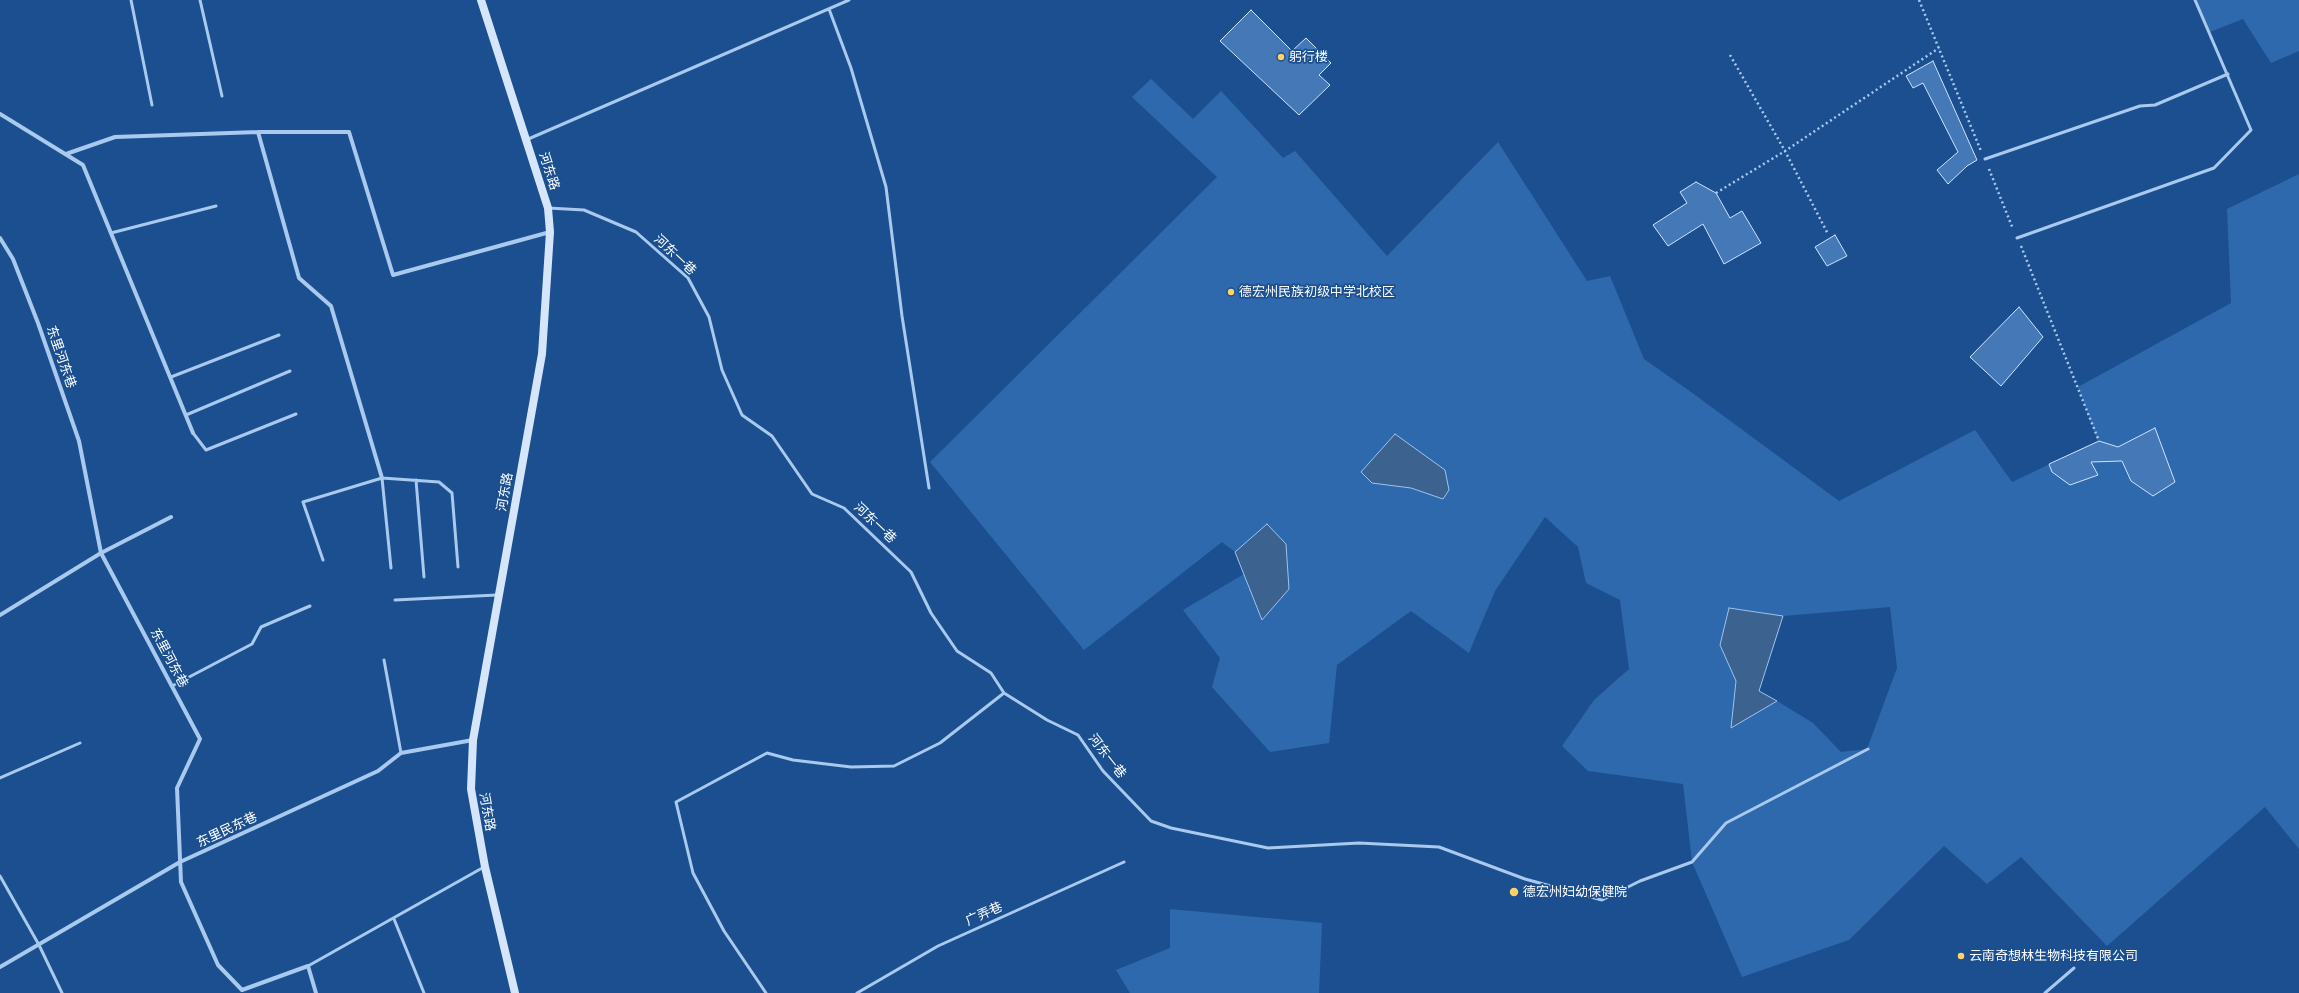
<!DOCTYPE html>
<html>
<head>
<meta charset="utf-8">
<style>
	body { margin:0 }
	canvas { display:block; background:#1b4f8f }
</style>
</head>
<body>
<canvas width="2299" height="993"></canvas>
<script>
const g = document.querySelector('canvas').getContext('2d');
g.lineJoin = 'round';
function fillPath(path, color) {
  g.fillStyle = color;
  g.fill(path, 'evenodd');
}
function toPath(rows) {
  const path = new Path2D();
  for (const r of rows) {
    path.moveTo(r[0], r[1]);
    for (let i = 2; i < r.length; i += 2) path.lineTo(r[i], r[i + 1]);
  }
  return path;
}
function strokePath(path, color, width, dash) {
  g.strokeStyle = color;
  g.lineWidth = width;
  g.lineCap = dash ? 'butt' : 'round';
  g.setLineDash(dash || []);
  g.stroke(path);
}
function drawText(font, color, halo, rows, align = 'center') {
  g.font = font + ' Raleway,"Noto Sans SC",sans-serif';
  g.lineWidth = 3.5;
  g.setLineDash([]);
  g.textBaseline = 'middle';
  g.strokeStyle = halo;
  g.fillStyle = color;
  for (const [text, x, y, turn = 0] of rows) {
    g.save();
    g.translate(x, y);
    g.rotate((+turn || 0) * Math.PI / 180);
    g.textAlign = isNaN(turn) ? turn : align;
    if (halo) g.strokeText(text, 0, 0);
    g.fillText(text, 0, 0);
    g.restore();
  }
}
fillPath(toPath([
	[2195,0,2299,0,2299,51,2271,63,2243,19,2210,32],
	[1151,79,1193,119,1221,91,1283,158,1295,151,1387,256,1498,142,1587,281,1610,276,1644,359,1691,392,1839,501,1975,430,2012,482,2098,441,2078,387,2231,303,2227,209,2299,174,2299,849,2265,807,2107,946,2021,857,1987,884,1944,846,1849,940,1742,977,1692,862,1683,784,1588,771,1562,746,1594,700,1629,669,1620,600,1586,583,1578,547,1545,517,1495,591,1469,653,1411,611,1337,665,1329,743,1270,752,1212,687,1220,658,1183,610,1244,574,1262,619,1289,589,1268,524,1235,552,1222,542,1084,650,930,462,1217,177,1132,97],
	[1890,607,1897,668,1867,749,1841,752,1813,723,1777,701,1731,728,1736,681,1729,608,1783,616],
	[1170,909,1322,923,1319,993,1130,993,1116,970,1170,948]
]), '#2e69ad');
const water = toPath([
	[1395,434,1445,470,1449,490,1443,499,1411,488,1372,483,1361,472,1395,434],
	[1267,524,1286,544,1289,589,1262,620,1235,552,1267,524],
	[1729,608,1783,616,1759,691,1777,701,1731,728,1736,681,1720,645,1729,608]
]);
fillPath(water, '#3c6290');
strokePath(water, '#9cc4f0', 1);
const building = toPath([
	[1251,10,1292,51,1306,38,1331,63,1319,75,1330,85,1299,115,1220,41,1251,10],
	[1933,61,1977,160,1967,166,1948,184,1937,170,1958,152,1923,83,1913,88,1906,76,1933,61],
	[1696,182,1716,193,1730,218,1742,211,1761,243,1724,264,1703,224,1668,246,1653,225,1687,203,1680,192,1696,182],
	[1835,235,1847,256,1827,266,1815,247,1835,235],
	[2019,307,2043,337,2001,386,1970,357,2019,307],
	[2155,428,2175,482,2153,496,2131,481,2122,461,2091,462,2098,475,2070,485,2052,472,2049,464,2099,441,2118,447,2155,428]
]);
fillPath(building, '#4478b7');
strokePath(building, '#cfe3fa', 1);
strokePath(toPath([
	[1919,0,1981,151],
	[1730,55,1785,151,1828,234],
	[1989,169,2013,229],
	[1716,193,1785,151,1939,48],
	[2021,246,2099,441]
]), '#a9c9ee', 2.5, [2, 3]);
strokePath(toPath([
	[131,0,152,105],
	[200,0,222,96],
	[829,9,851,68,886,187,902,316,929,488],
	[526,140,849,0],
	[1985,159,2140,106,2155,105,2228,74],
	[548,208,584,210,636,232,688,278,709,317,722,370,742,415,772,436,812,494,844,508,911,572,931,613,957,651,991,673,1004,693,1047,720,1078,735,1103,771,1151,821,1171,828,1268,848,1359,843,1439,847,1525,879,1602,900,1640,881,1692,862,1726,823,1868,749],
	[111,233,216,206],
	[2017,238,2214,168,2251,130,2195,0],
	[171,377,279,335],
	[186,415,290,371],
	[193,433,206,450,296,414],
	[382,478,391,568],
	[416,480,424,577],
	[323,560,303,502,382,478,439,482,452,493,458,567],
	[395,600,497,595],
	[384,660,401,753],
	[172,686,252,644,261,627,310,606],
	[0,778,80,743],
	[0,876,39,945,62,993],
	[394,919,424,993],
	[308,966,484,867],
	[766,993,724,931,693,873,676,802,767,753,793,760,851,767,894,766,940,743,1004,693],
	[857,993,938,946,1124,862],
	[2045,993,2074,968]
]), '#a9c9ee', 3);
strokePath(toPath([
	[0,114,83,165,193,433],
	[258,132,299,278,331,306,382,478],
	[66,154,115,137,258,132,349,132,393,275,550,232],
	[0,238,13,259,38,323,79,441,101,553,200,739,177,788,181,882,218,965,242,990,308,966,316,993],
	[0,615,101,553,171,517],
	[0,967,180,862,378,771,401,753,473,740]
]), '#a9c9ee', 4);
strokePath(toPath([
	[481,0,548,208,550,232,542,354,473,740,471,789,485,867,515,993]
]), '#d6e6fa', 8);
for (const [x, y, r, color] of [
	[1281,57,4,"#ffd166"],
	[1231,292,4,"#ffd166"],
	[1514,892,5,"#ffd166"],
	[1961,956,4,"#ffd166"]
]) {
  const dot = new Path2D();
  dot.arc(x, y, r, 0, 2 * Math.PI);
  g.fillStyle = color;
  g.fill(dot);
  strokePath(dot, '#1b4f8f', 1.5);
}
drawText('13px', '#fff', '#1b4f8f', [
	["躬行楼",1289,57],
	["德宏州民族初级中学北校区",1239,292],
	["德宏州妇幼保健院",1523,892],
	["云南奇想林生物科技有限公司",1969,956]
], 'left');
drawText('13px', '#fff', '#1b4f8f', [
	["河东路",549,171,72],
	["河东一巷",675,255,43],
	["东里河东巷",61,357,71],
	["河东路",505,492,-80],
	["河东一巷",875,523,43],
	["东里河东巷",169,658,62],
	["河东一巷",1107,756,52],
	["河东路",487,812,80],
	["东里民东巷",227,830,-25],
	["广弄巷",984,914,-24]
]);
</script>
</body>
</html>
